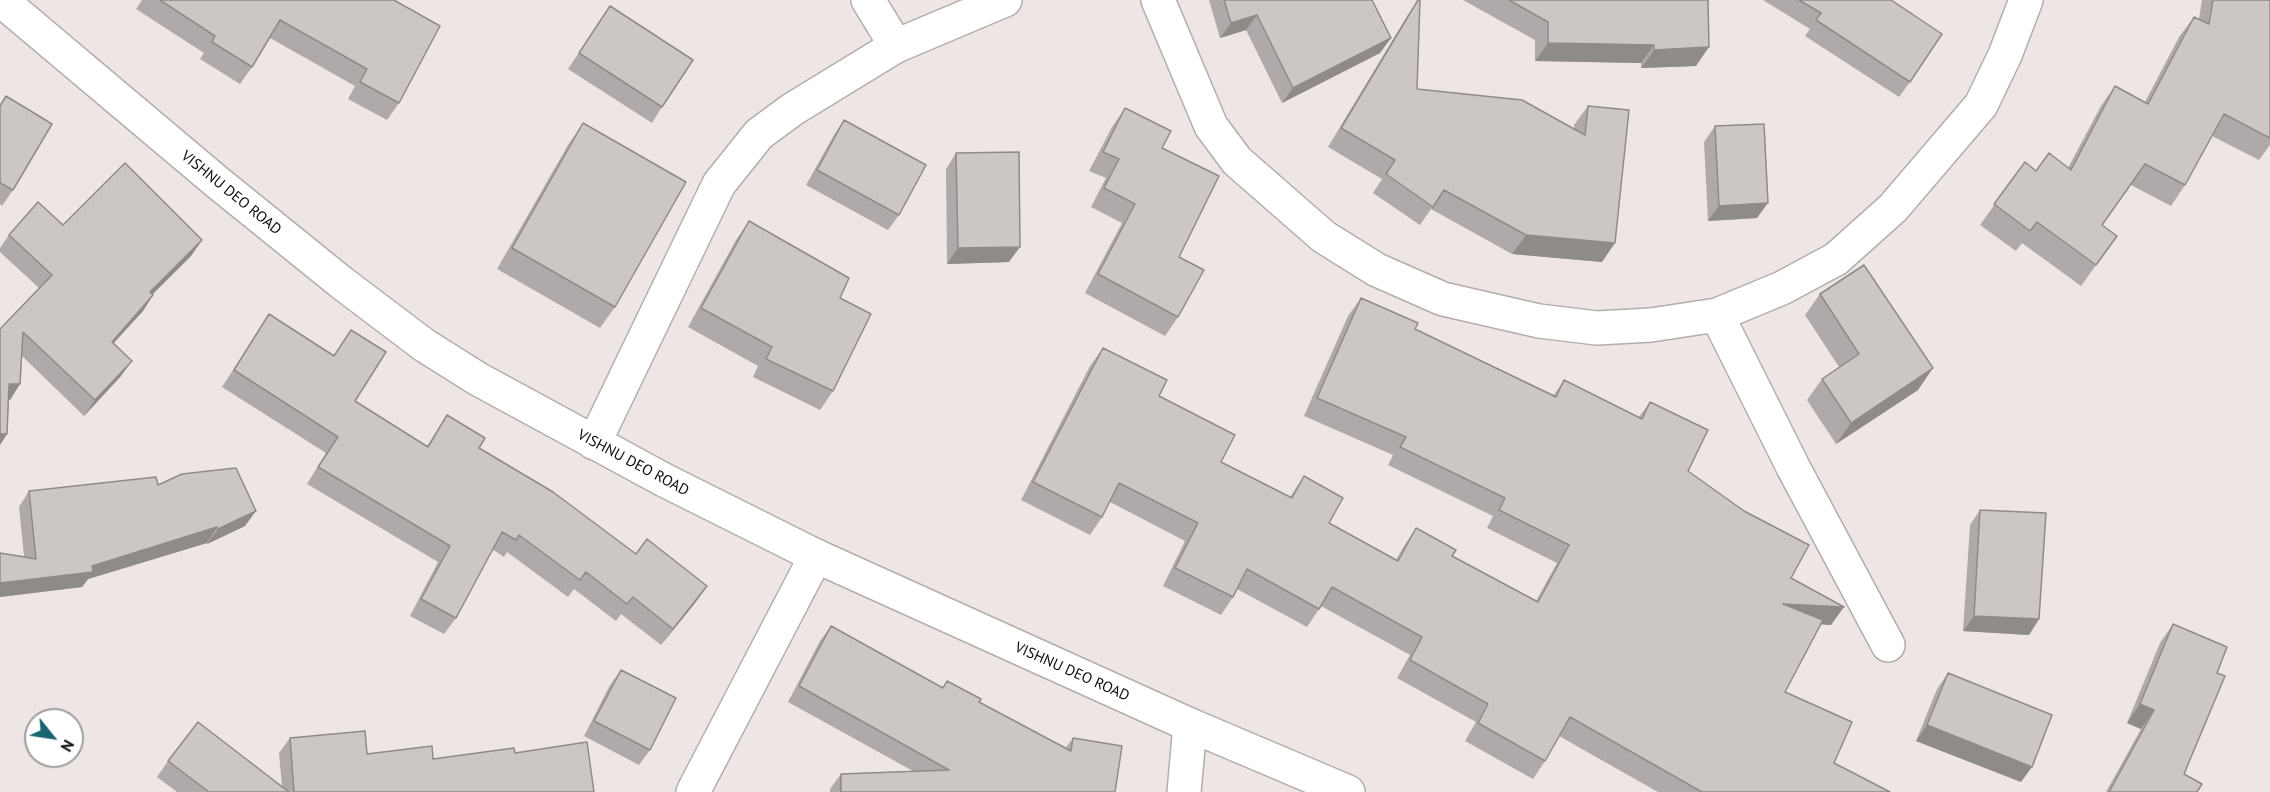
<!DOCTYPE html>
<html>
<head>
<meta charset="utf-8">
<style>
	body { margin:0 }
	#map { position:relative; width:2270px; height:792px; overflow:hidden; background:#ede6e4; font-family:"PT Sans",sans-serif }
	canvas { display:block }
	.north { position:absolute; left:24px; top:708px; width:60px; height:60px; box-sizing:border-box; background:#fff; border:2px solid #9f9e9e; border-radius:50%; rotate:120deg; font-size:16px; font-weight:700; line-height:24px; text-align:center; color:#0f0d0c }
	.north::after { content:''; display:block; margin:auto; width:21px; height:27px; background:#18646f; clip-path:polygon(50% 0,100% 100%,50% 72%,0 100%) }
</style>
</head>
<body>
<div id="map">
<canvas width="2270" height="792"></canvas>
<div class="north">N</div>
</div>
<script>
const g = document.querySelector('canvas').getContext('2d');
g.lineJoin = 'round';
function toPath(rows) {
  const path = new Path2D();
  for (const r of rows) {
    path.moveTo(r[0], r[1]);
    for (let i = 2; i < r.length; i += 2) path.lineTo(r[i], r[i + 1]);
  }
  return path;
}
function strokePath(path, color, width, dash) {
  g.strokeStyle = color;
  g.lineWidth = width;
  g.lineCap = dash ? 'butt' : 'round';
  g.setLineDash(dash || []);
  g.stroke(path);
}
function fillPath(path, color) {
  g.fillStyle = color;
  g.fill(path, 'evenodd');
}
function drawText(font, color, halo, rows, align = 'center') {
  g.font = font + ' "PT Sans",sans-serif';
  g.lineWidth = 6;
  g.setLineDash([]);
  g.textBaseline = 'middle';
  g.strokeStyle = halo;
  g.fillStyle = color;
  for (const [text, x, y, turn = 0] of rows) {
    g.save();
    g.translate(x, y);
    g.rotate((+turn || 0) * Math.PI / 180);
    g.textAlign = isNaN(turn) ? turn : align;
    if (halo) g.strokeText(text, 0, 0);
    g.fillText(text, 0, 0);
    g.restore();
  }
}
const minor = toPath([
	[868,0,896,46],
	[1158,0,1211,126,1237,161,1324,237,1377,270,1443,299,1539,321,1597,328,1651,325,1717,315,1782,288,1836,259,1893,208,1981,105,2005,55,2026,0],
	[1717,315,1793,467,1888,645],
	[693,792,816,556],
	[1184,792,1190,725]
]);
const tertiary = toPath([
	[1,0,217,182,342,283,424,345,478,379,664,480,816,556,1190,725,1348,792],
	[594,443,719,184,759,134,793,109,896,46,1005,0]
]);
strokePath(minor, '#b3adab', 36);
strokePath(tertiary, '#b3adab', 36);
strokePath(minor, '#fff', 33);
strokePath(tertiary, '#fff', 33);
fillPath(toPath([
	[142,0,394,0,399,103,387,120,348,99,355,86,270,38,252,67,240,84,200,59,204,53,136,9],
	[1209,0,1372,0,1391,38,1380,53,1282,103,1246,30,1220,38],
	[1418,0,1417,89,1574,129,1574,125,1588,106,1602,262,1512,254,1431,209,1420,225,1373,193,1382,179,1328,147,1407,16],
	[1463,0,1708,0,1696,66,1641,68,1641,63,1535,61,1535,40],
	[1763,0,1891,0,1910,82,1899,97,1805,36,1810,29],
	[2202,0,2270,0,2270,145,2259,160,2212,136,2185,185,2171,206,2131,185,2102,225,2117,236,2081,286,2022,243,2016,251,1980,225,2025,162,2036,171,2068,168,2101,106,2115,86,2145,102,2179,37,2194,17,2199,19],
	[610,6,662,107,652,123,568,69],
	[6,96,13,190,2,206,0,204,0,104],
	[1125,108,1162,148,1179,257,1178,317,1165,336,1085,293,1122,223,1091,207,1106,178,1089,171,1112,127],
	[844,120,899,215,888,230,806,185,834,135],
	[583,123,615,307,600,328,497,269,568,145],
	[1715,126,1757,218,1708,221,1704,142],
	[956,153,1009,262,947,264,946,169],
	[749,221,840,298,833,391,820,410,753,377,758,366,688,327,736,240],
	[63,225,202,240,191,256,152,294,153,295,143,311,113,343,121,376,84,416,22,356,20,384,9,400,7,434,0,445,0,329,39,288,0,252,0,248,9,235],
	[1820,294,1918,390,1836,444,1807,400,1822,379,1839,367,1805,315],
	[1361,298,1415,329,1554,395,1564,380,1639,417,1650,402,1688,471,1791,578,1831,625,1821,624,1785,692,1834,763,1890,792,1658,792,1559,736,1545,761,1533,779,1465,741,1476,722,1397,678,1410,655,1321,606,1307,627,1237,589,1233,597,1221,615,1163,586,1185,541,1110,502,1102,517,1090,535,1021,500,1090,366,1103,348,1159,396,1221,462,1290,497,1304,476,1329,523,1396,560,1404,546,1416,528,1452,556,1536,601,1557,563,1487,528,1493,516,1388,465,1393,455,1304,416,1348,316],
	[269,314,334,355,351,330,355,401,427,446,447,415,479,448,636,554,707,586,695,603,661,645,621,614,616,621,574,589,568,597,507,552,504,557,492,549,456,618,444,634,410,616,438,562,307,484,326,453,222,387],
	[158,485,245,526,207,544,207,543,88,579,82,587,0,597,0,553,24,556,19,507,29,491],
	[1980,510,2039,619,2029,635,1963,631,1970,525],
	[2173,624,2217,673,2184,774,2197,792,2106,792,2141,729,2127,723,2160,643],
	[831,626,942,688,947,681,979,702,1065,749,1073,738,1115,792,830,792,830,789,841,774,913,771,788,702,820,641],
	[621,670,650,750,639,765,584,736,610,685],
	[1948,673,2021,782,1916,741,1937,689],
	[290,738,367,754,433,759,515,753,594,792,177,792,157,777,168,761,282,786,279,753]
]), '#afaaa9');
fillPath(toPath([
	[1257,15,1246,30,1220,38,1231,23],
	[1391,38,1380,53,1282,103,1293,88],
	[1548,43,1654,45,1641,63,1535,61],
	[1709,47,1696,66,1641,68,1654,50],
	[1768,203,1757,218,1708,221,1719,206],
	[1526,235,1615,243,1602,262,1512,254],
	[202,240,191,256,139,308,150,292],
	[1020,247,1009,262,947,264,958,248],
	[153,295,143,311,101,357,112,342],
	[132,361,121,376,84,416,95,400],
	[1933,368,1918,390,1836,444,1851,423],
	[9,384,20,384,10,400,0,399],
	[0,434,7,434,0,445],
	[256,511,245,526,207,544,218,529],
	[217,527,207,543,88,579,82,587,0,597,0,583,92,566],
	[707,586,695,603,661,645,673,629],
	[1783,604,1844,607,1831,625,1770,621],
	[1974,616,2039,619,2029,635,1963,631],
	[2140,704,2154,710,2141,729,2127,723],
	[1927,725,2032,767,2021,782,1916,741]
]), '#8f8b89');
const building = toPath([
	[160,0,394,0,440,26,399,103,360,82,367,69,280,20,252,67,212,42,215,36,160,0],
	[1224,0,1372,0,1391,38,1293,88,1257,15,1231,23,1224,0],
	[1418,0,1420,0,1417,89,1522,100,1585,135,1588,106,1629,110,1615,243,1526,235,1444,190,1433,207,1386,174,1395,160,1341,128,1418,0],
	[1509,0,1708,0,1709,47,1654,50,1654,45,1548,43,1548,22,1509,0],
	[1799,0,1891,0,1942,34,1910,82,1816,20,1821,13,1799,0],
	[2213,0,2270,0,2270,138,2224,114,2185,185,2145,164,2102,225,2117,236,2096,265,2037,222,2030,231,1994,204,2025,162,2036,171,2049,153,2071,170,2115,86,2148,104,2194,17,2209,24,2213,0],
	[610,6,693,60,662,107,579,53,610,6],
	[6,96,52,124,13,190,0,183,0,106,6,96],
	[1125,108,1171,131,1162,148,1219,176,1179,257,1204,270,1178,317,1098,274,1135,204,1104,188,1119,159,1103,152,1125,108],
	[844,120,926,165,899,215,817,170,844,120],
	[583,123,686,182,615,307,512,248,583,123],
	[1764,124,1768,203,1719,206,1715,126,1764,124],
	[1019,152,1020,247,958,248,956,153,1019,152],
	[125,163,202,240,150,292,153,295,112,342,132,361,95,400,23,332,20,384,9,384,7,434,0,434,0,329,52,275,9,235,38,202,63,225,125,163],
	[749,221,849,278,840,298,871,314,833,391,766,359,772,347,701,308,749,221],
	[1864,265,1933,368,1851,423,1822,379,1859,354,1820,294,1864,265],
	[1361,298,1418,323,1415,329,1556,397,1564,380,1642,419,1650,402,1708,430,1688,471,1744,511,1809,545,1791,578,1844,607,1783,604,1823,620,1785,692,1852,722,1834,763,1890,792,1702,792,1570,717,1545,761,1478,723,1488,704,1410,660,1422,637,1332,587,1319,609,1247,569,1233,597,1175,568,1198,523,1119,483,1102,517,1033,482,1103,348,1167,380,1159,396,1235,435,1221,462,1292,498,1304,476,1343,498,1329,523,1398,561,1416,528,1456,550,1452,556,1538,602,1569,545,1499,510,1505,498,1400,447,1406,437,1317,398,1361,298],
	[269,314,334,356,351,330,386,352,355,401,428,447,447,415,485,438,479,448,553,492,636,554,647,539,707,586,673,629,633,597,627,604,586,572,580,580,519,535,516,540,502,532,456,618,421,599,450,546,318,467,338,437,234,370,269,314],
	[236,468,256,511,218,529,217,527,92,566,93,572,0,583,0,553,36,559,29,491,156,477,158,485,182,474,236,468],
	[1980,510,2046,513,2039,619,1974,616,1980,510],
	[2173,624,2227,647,2217,673,2225,676,2184,774,2202,784,2197,792,2109,792,2154,710,2140,704,2173,624],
	[831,626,943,688,947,681,981,699,979,702,1071,751,1073,738,1122,746,1115,792,841,792,841,774,949,770,799,686,831,626],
	[621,670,676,698,650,750,594,721,621,670],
	[1948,673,2052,715,2032,767,1927,725,1948,673],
	[198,722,289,792,209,792,168,761,198,722],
	[365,731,367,754,432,746,433,759,514,748,515,753,587,742,594,792,294,792,290,738,365,731]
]);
fillPath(building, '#ccc6c4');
strokePath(building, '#8f8b89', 1.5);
drawText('15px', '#0f0d0c', '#fff', [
	["VISHNU DEO ROAD",231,193,39],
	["VISHNU DEO ROAD",633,463,28],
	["VISHNU DEO ROAD",1072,672,24]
]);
</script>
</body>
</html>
